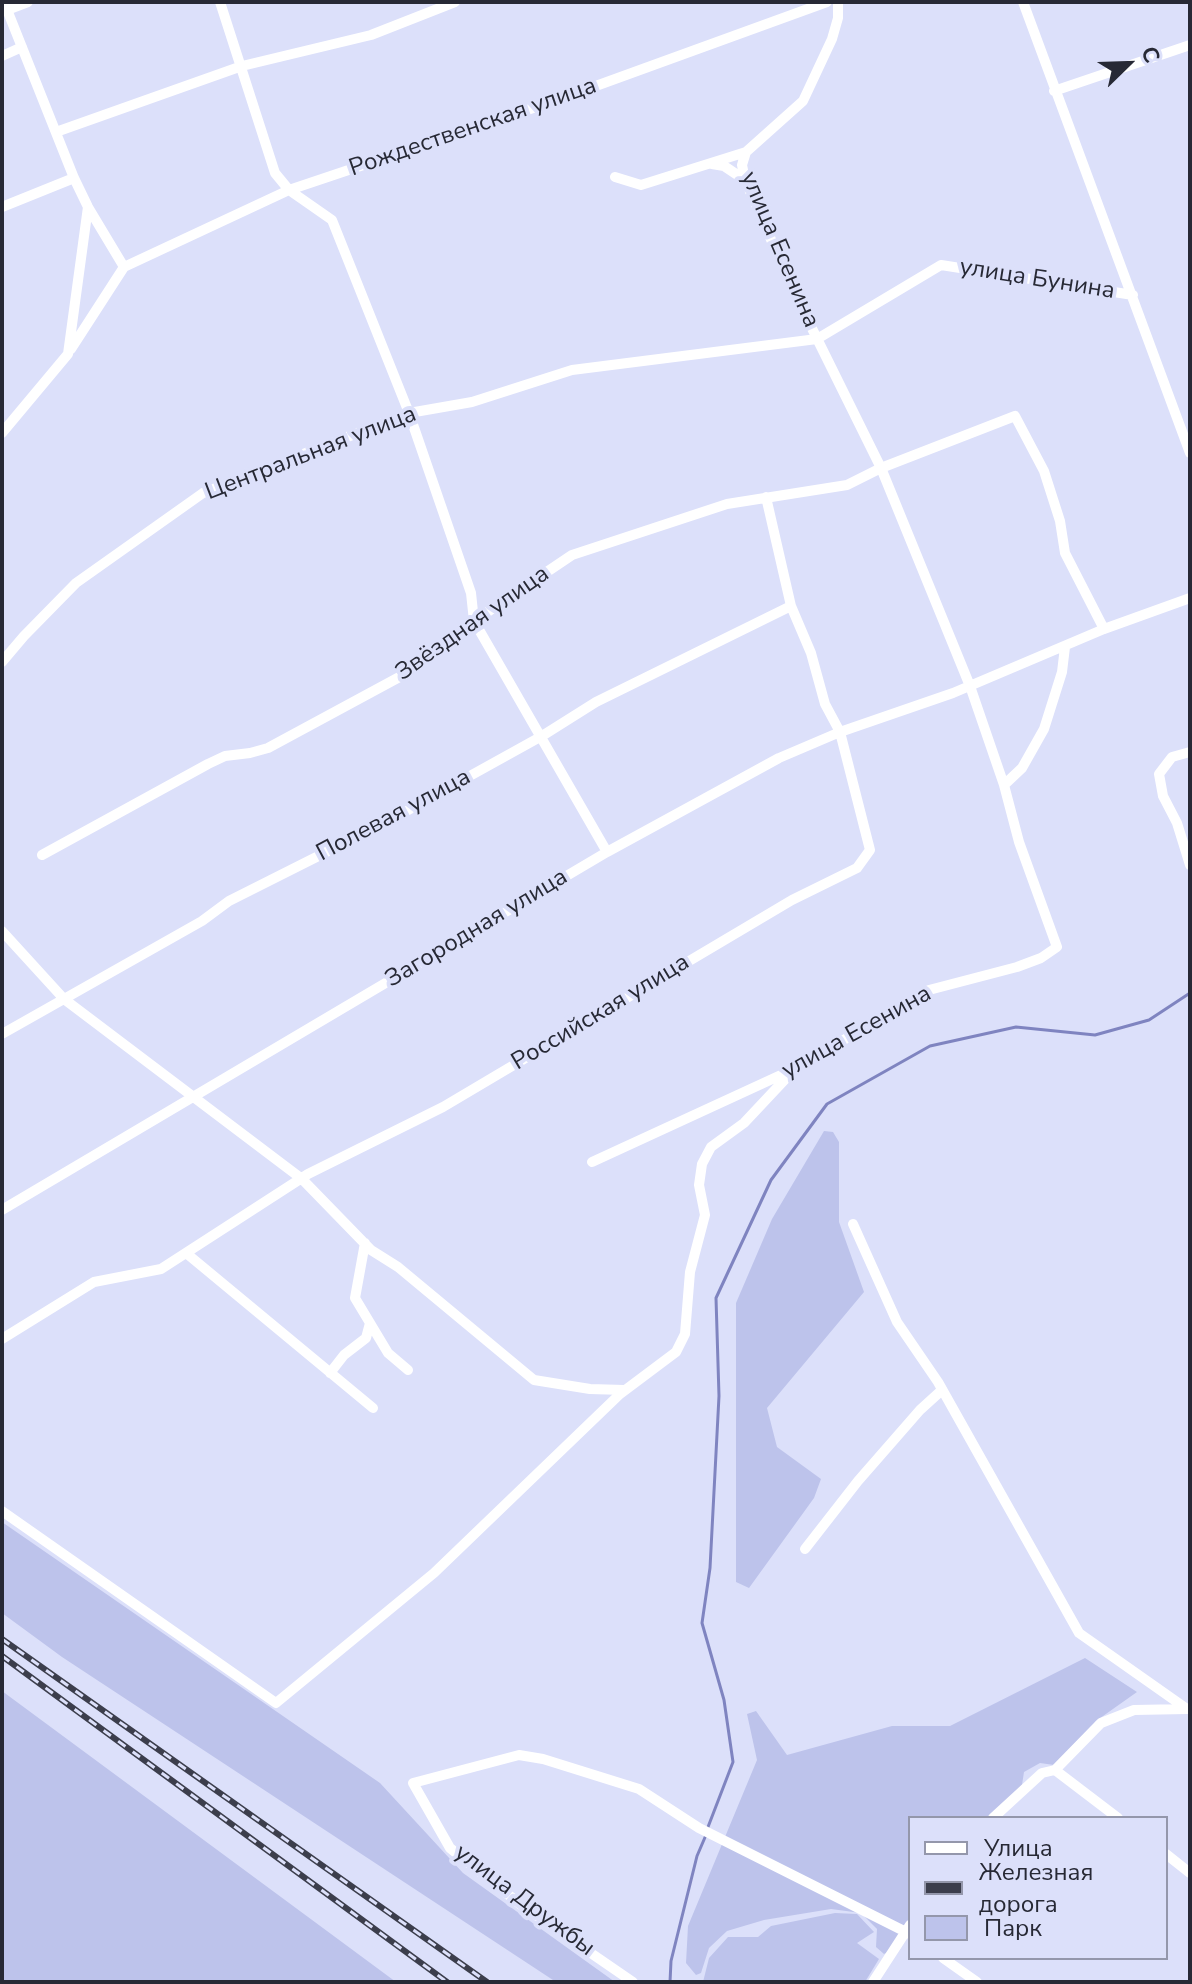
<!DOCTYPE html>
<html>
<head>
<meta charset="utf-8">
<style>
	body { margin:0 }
	#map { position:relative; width:1192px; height:1984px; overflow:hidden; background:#dce0fa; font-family:"Nunito Sans",sans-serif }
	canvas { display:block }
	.frame { position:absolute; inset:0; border:4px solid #272935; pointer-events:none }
	.legend { position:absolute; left:908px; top:1816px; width:260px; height:144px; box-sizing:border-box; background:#dce0fa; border:2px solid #9497ab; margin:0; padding:10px 14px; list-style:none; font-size:24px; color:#272935 }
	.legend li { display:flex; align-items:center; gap:16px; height:40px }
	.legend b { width:40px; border:2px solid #9497ab }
	.north { position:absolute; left:1088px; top:24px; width:80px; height:80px; -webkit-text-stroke:6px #dce0fa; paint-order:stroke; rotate:67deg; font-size:22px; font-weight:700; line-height:32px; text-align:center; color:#272935 }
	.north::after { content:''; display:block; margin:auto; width:28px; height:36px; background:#272935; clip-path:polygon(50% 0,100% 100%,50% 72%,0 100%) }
</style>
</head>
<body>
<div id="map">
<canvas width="1192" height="1984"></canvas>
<div class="frame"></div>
<ul class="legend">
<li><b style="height:10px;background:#fff"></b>Улица</li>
<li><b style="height:10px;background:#3c3e4c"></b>Железная дорога</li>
<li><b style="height:22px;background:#bdc3eb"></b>Парк</li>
</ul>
<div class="north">С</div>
</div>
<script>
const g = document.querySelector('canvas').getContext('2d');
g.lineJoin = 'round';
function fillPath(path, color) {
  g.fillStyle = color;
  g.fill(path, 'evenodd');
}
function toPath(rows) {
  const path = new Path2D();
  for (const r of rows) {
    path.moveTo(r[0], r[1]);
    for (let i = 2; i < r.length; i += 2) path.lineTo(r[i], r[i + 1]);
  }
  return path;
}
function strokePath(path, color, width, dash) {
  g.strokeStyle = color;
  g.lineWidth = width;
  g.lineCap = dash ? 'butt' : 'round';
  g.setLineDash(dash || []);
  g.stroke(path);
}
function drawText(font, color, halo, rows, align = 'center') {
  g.font = font + ' "Nunito Sans",sans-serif';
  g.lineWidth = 8;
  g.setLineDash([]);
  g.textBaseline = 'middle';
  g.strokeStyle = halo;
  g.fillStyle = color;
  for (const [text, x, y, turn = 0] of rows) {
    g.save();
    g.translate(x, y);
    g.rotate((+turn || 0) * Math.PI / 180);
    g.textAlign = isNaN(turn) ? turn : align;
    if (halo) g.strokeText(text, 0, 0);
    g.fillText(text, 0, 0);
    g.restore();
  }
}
fillPath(toPath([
	[824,1131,833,1132,839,1142,839,1222,864,1292,767,1408,777,1447,821,1479,814,1498,749,1588,736,1582,736,1303,772,1219],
	[2,1522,380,1783,463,1873,615,1982,556,1982,62,1657,2,1613],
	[1085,1658,1137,1692,1096,1721,1054,1765,1040,1763,1024,1772,1022,1785,995,1818,910,1818,910,1925,890,1951,884,1954,876,1947,877,1929,861,1913,831,1909,764,1920,727,1931,709,1948,701,1973,696,1975,686,1963,688,1926,757,1760,747,1714,756,1711,787,1755,892,1726,950,1726],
	[2,1691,327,1931,396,1982,2,1982],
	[835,1913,857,1914,874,1932,857,1943,879,1959,865,1982,703,1982,709,1958,728,1937,758,1937,771,1926]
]), '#bdc3eb');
strokePath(toPath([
	[708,1827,733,1762,724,1700,702,1623,710,1568,719,1396,716,1298,771,1180,827,1104,930,1046,1016,1027,1095,1035,1149,1020,1190,993],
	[670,1982,671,1961,697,1856,706,1835]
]), '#7f84c0', 3);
strokePath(toPath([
	[4,2,74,178,88,207,124,267],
	[220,2,275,173,289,190,332,220,409,413,471,593,474,621,607,852],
	[1023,2,1190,453],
	[7,10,28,2],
	[2,56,22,47],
	[1054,91,1190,45],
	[56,132,242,66,371,35,455,2],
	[712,164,724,166,745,180],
	[615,177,641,185,746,152],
	[2,207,74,178],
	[124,267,289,190,560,99,827,2],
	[71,349,124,267],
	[2,433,68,354,88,207],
	[2,662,24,636,76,583,203,493,409,413,472,402,572,370,817,339,941,265,1133,295],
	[1190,752,1172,757,1159,774,1163,796,1177,823,1190,865],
	[1004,785,1022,768,1044,729,1062,672,1065,647],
	[42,855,208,764,225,756,250,753,268,748,405,674,426,660,474,621,572,555,727,504,847,485,881,468,1015,416,1044,471,1060,521,1065,553,1104,629],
	[2,931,64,999,302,1179,371,1250,398,1267,534,1380,590,1389,624,1390],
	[2,1034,202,921,229,901,394,818,542,736,596,702,791,606],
	[592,1162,794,1069,929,990,1017,967,1041,958,1057,947,1019,842,1004,785,970,686,881,468,793,290,745,180,742,165,746,152,803,101,832,39,838,18,838,2],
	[2,1210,607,852,779,758,840,732,953,693,1104,629,1190,598],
	[853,1224,897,1322,938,1382,1079,1633,1187,1709],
	[365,1243,355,1298,388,1353,408,1370],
	[186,1253,373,1408],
	[2,1339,94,1282,161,1269,308,1174,443,1107,792,900,857,868,870,850,840,732,825,704,811,653,791,606,766,497],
	[330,1373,344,1355,366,1338,370,1323],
	[2,1511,276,1703,434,1573,620,1394,676,1352,685,1334,690,1272,705,1215,699,1185,702,1164,711,1147,744,1123,790,1074],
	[805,1549,858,1481,920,1410,942,1390],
	[1055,1770,1101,1723,1134,1710,1187,1709],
	[1055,1770,1118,1818],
	[993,1818,1042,1773,1055,1770],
	[1166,1854,1190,1873],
	[943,1958,977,1982],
	[633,1982,521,1905,450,1848,413,1783,519,1755,543,1759,639,1789,699,1828,910,1934],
	[873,1982,910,1925]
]), '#fff', 10);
const rail = toPath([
	[2,1639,487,1982],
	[2,1656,447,1982]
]);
strokePath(rail, '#3c3e4c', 6);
strokePath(rail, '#dce0fa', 3, [9]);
drawText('24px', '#272935', '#dce0fa', [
	["Рождественская улица",473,128,-19],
	["улица Есенина",779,250,67],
	["улица Бунина",1037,280,9],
	["Центральная улица",311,454,-21],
	["Звёздная улица",473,624,-35],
	["Полевая улица",394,816,-28],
	["Загородная улица",477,929,-31],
	["Российская улица",601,1013,-31],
	["улица Есенина",857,1033,-29],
	["улица Дружбы",524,1901,37]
]);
</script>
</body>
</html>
